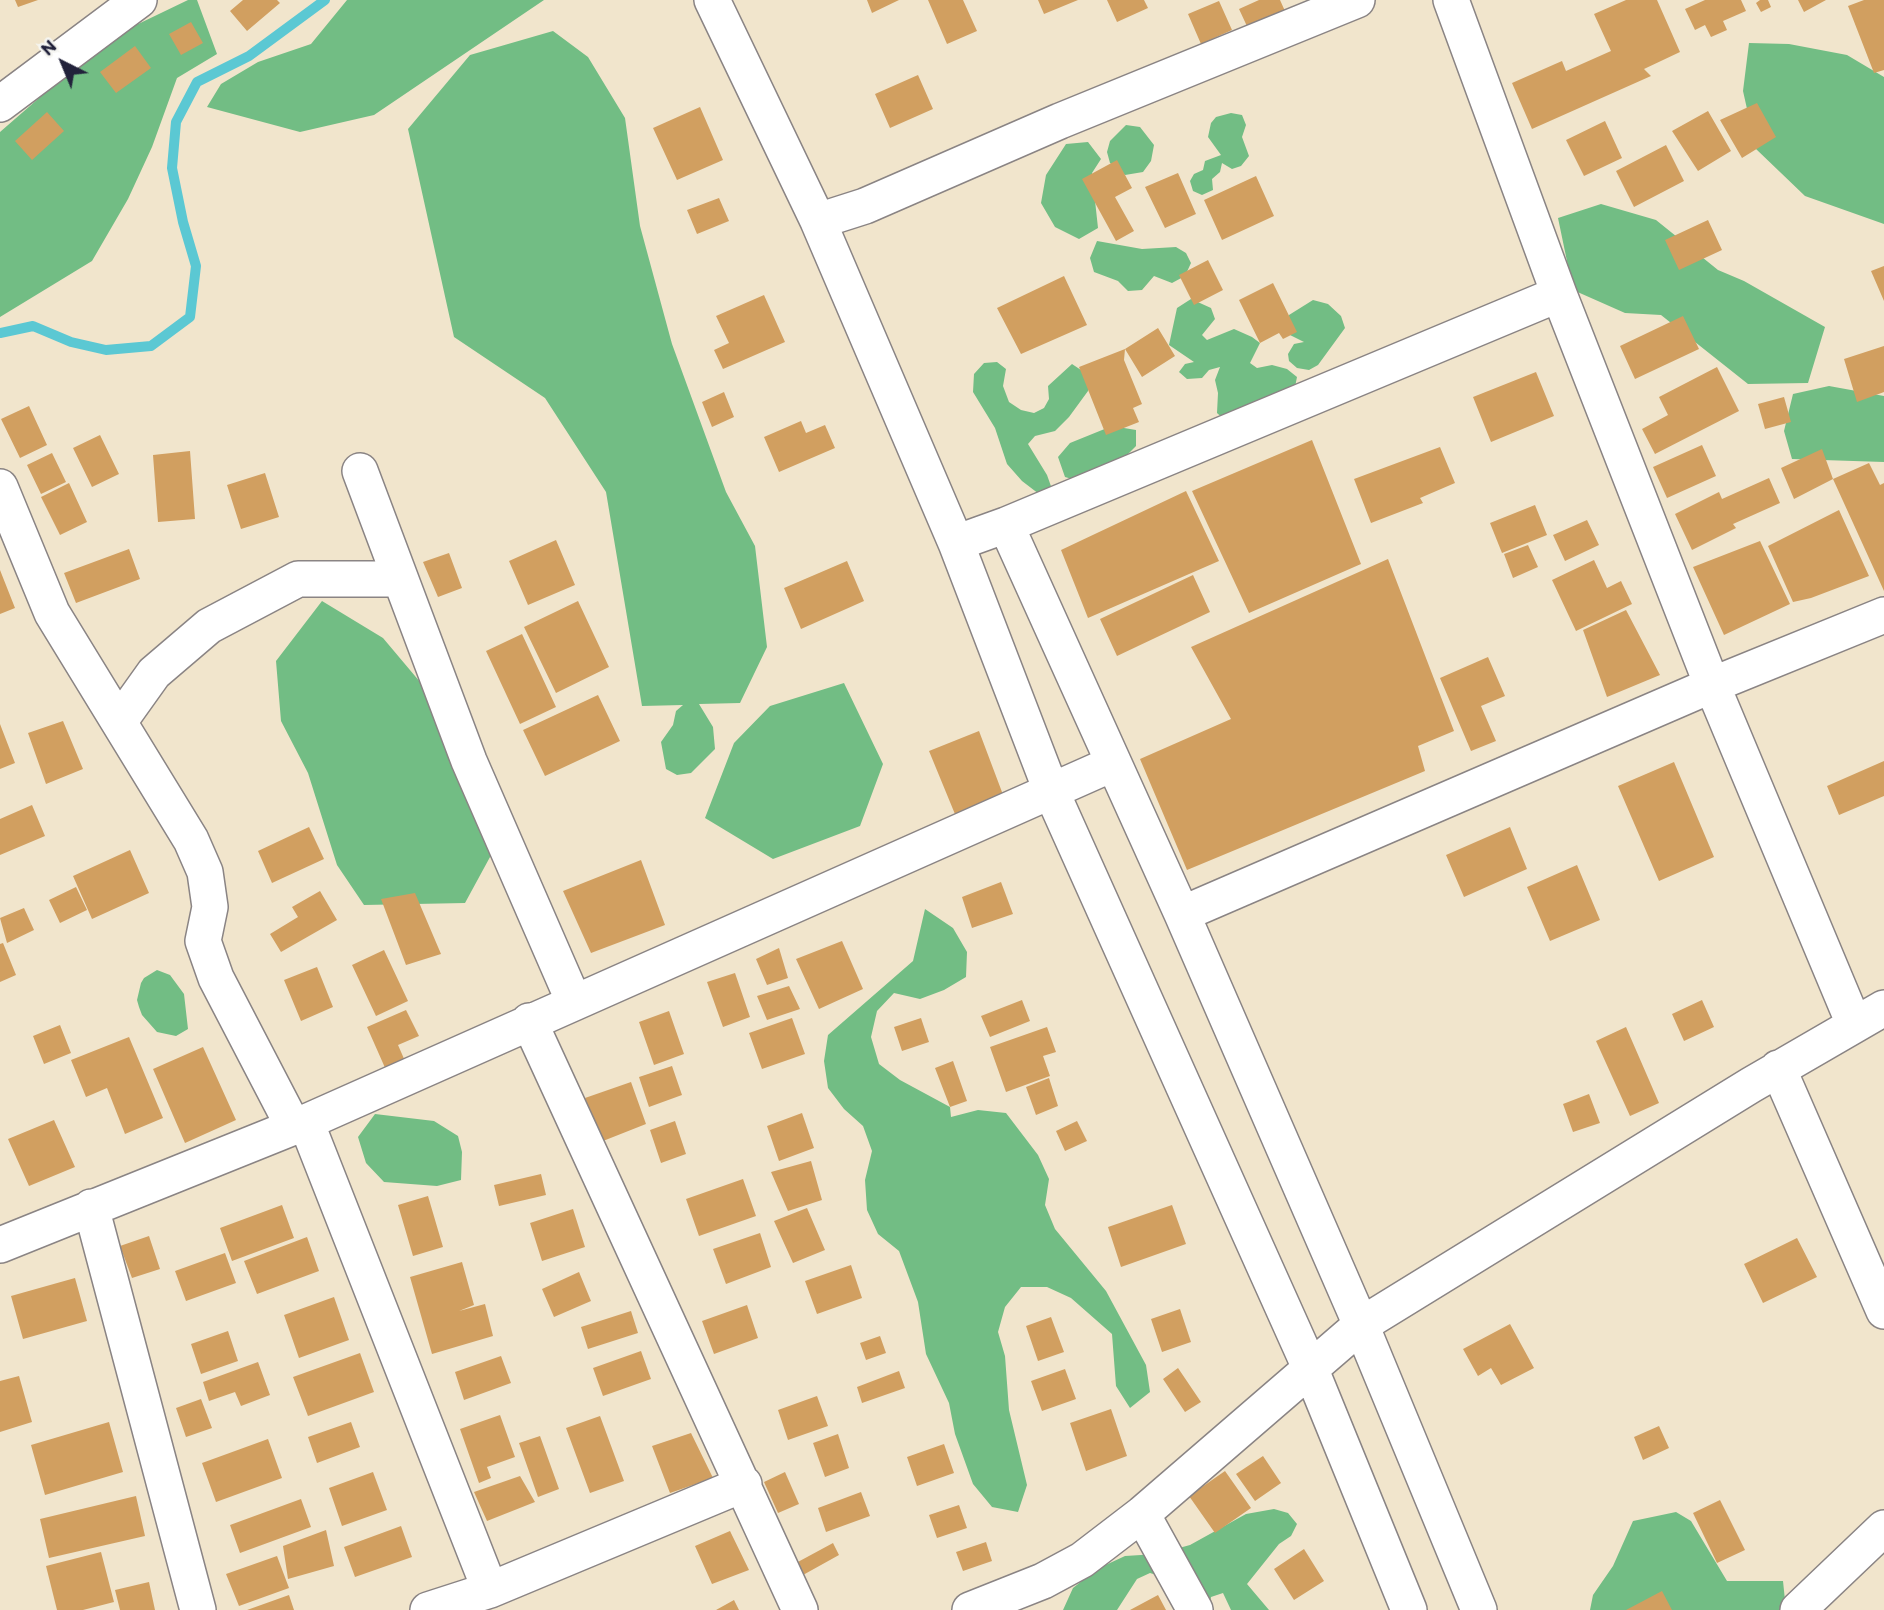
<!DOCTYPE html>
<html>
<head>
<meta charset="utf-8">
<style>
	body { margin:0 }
	#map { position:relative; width:1884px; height:1610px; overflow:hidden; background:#f1e5cc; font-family:Itim,sans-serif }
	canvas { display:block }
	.north { position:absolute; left:28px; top:28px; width:70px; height:70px; -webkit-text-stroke:5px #f6f6f2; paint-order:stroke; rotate:317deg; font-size:19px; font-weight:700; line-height:28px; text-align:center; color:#22223b }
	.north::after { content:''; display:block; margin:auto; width:24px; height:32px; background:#22223b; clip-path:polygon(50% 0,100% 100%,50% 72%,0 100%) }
</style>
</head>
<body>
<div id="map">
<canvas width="1884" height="1610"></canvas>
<div class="north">N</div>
</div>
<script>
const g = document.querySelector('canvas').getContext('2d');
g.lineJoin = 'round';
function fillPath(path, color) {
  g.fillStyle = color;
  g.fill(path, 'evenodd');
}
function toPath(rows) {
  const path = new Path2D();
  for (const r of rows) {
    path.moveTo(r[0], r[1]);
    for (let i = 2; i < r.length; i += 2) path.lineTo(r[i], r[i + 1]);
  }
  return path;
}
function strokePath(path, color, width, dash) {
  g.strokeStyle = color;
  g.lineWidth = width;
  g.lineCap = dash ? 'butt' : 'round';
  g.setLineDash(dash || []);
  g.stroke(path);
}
fillPath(toPath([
	[188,0,197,0,217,54,177,78,152,147,128,199,92,261,0,317,0,132,107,39],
	[347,0,544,0,374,115,300,132,207,107,221,84,258,62,311,44],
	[553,31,588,57,625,118,640,226,672,344,726,492,755,546,767,647,740,703,699,704,713,727,715,749,691,773,677,775,666,769,661,742,673,725,676,711,683,705,642,706,606,492,545,398,454,337,408,129,470,55],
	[1749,43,1789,44,1847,55,1884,77,1884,224,1805,196,1756,149,1743,91],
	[1231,113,1242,115,1246,125,1242,137,1249,156,1241,166,1232,169,1222,163,1220,172,1212,179,1213,190,1202,195,1193,191,1190,181,1194,174,1203,170,1205,161,1221,155,1208,137,1211,123,1216,117],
	[1126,125,1140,127,1154,145,1151,161,1143,172,1125,175,1110,163,1107,152,1110,141],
	[1088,142,1101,159,1092,173,1098,228,1079,239,1055,227,1041,203,1046,175,1066,144],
	[1601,204,1656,220,1718,270,1744,281,1825,327,1808,383,1748,384,1661,315,1625,313,1573,290,1558,218],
	[1097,241,1142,249,1176,247,1186,253,1191,263,1185,276,1172,283,1154,276,1142,290,1128,291,1118,281,1094,272,1090,258],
	[1191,299,1211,308,1215,319,1202,335,1207,340,1234,329,1252,337,1260,343,1250,363,1257,368,1272,365,1287,369,1297,377,1294,392,1228,423,1217,413,1218,393,1215,380,1220,367,1209,370,1202,378,1187,379,1179,372,1185,364,1194,362,1169,345,1177,308],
	[1313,300,1328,304,1341,316,1345,328,1318,365,1309,370,1297,368,1289,361,1288,354,1294,344,1304,342,1290,335,1289,315],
	[997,362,1006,369,1003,386,1009,402,1021,410,1034,413,1044,408,1049,399,1048,386,1072,364,1090,376,1088,391,1069,417,1055,431,1035,436,1028,444,1047,475,1052,489,1039,494,1022,481,1007,464,995,428,973,392,974,374,984,363],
	[1829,386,1884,396,1884,462,1792,459,1784,431,1793,394],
	[1112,426,1136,430,1136,446,1121,461,1086,483,1065,477,1058,457,1070,443],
	[322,601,383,638,463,733,496,846,465,903,364,905,337,865,308,773,281,721,276,661],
	[844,683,883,764,860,826,773,859,705,818,734,743,770,706],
	[925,909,953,928,967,952,966,977,944,990,920,999,894,993,877,1011,871,1037,879,1064,900,1080,950,1107,951,1117,978,1110,1006,1113,1038,1155,1049,1179,1045,1205,1055,1229,1106,1291,1146,1365,1150,1392,1130,1408,1116,1386,1112,1334,1071,1298,1047,1287,1021,1287,1005,1307,998,1332,1005,1356,1009,1410,1027,1485,1018,1512,992,1507,973,1484,955,1434,949,1403,926,1354,918,1302,899,1251,878,1234,867,1210,865,1180,872,1151,863,1126,844,1109,828,1088,824,1061,828,1035,913,961],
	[157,970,170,975,184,994,188,1029,176,1036,157,1032,142,1015,139,1007,137,1000,141,983,144,978],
	[375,1114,434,1121,458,1136,462,1152,461,1180,437,1186,384,1182,366,1163,358,1137],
	[1274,1509,1288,1513,1297,1524,1291,1536,1279,1544,1247,1584,1269,1610,1231,1610,1223,1593,1211,1597,1209,1610,1163,1577,1150,1573,1137,1579,1117,1610,1063,1610,1073,1588,1097,1569,1125,1556,1157,1554,1190,1545,1246,1514],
	[1676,1512,1691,1521,1727,1581,1783,1581,1786,1610,1590,1610,1593,1595,1613,1566,1633,1521]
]), '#72bd84');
strokePath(toPath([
	[0,333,33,326,71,342,106,350,151,346,190,317,196,266,183,222,172,168,176,122,197,82,249,56,325,0]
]), '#5bc8d3', 10);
fillPath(toPath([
	[15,0,38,0,18,7],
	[243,0,277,0,280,3,247,31,230,11],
	[867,0,899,0,872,13],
	[928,0,963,0,977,31,947,44],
	[1038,0,1078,0,1044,14],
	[1107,0,1144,0,1148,8,1117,22],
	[1259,0,1280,0,1289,20,1252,37,1239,9],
	[1626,0,1657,0,1680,52,1644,69,1651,76,1532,129,1512,83,1562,61,1566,71,1611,51,1594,14],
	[1705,0,1741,0,1746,11,1723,21,1727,30,1711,37,1705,25,1695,30,1685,9],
	[1760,0,1768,0,1771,7,1761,12,1756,3],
	[1798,0,1826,0,1804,12],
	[1864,0,1884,0,1884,70,1874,73,1848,6],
	[1219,1,1232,30,1201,44,1188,14],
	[191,22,203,43,181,55,169,34],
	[135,46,151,68,116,93,100,72],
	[918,75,933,109,890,128,875,94],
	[1757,103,1776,137,1742,158,1720,120],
	[700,107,723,160,677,180,653,128],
	[1708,111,1731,151,1698,171,1672,131],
	[47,112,64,131,32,160,15,141],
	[1605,121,1622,158,1584,176,1566,140],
	[1666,145,1684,181,1634,207,1616,171],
	[1117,160,1132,188,1115,197,1134,231,1116,241,1082,179],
	[1178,173,1196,214,1165,228,1145,187],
	[1256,176,1274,216,1222,240,1204,200],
	[719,198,729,221,697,234,687,210],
	[1708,220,1722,250,1679,270,1665,240],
	[1208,260,1223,290,1194,305,1179,275],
	[1884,266,1884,301,1871,271],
	[1064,276,1087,325,1021,354,997,308],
	[1273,283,1297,332,1283,339,1279,333,1260,343,1239,300],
	[764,295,785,342,723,369,714,350,729,343,716,316],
	[1683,316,1699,349,1635,379,1620,346],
	[1158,328,1175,356,1142,377,1125,349],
	[1884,346,1884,392,1857,402,1844,359],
	[1125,349,1124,360,1142,404,1133,408,1139,422,1106,435,1079,367],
	[1717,367,1739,411,1655,454,1642,429,1668,415,1659,397],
	[1536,372,1554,416,1491,442,1473,397],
	[724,392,734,417,712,427,702,402],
	[1784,397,1791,422,1765,429,1758,404],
	[29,406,47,445,20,458,1,419],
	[801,421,806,433,825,425,835,448,779,472,764,437],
	[100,435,119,474,92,487,73,448],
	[1312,440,1361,564,1249,613,1192,491],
	[1702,445,1716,476,1667,498,1653,467],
	[1440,447,1455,483,1420,498,1423,503,1371,523,1354,479],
	[1822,449,1833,479,1794,499,1781,468],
	[190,451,195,519,158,522,153,455],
	[52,453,66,482,41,494,27,465],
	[1869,463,1880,485,1884,483,1884,591,1833,479],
	[265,473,279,517,241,529,227,485],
	[1769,478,1780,503,1733,524,1736,528,1692,550,1675,514,1719,492,1722,499],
	[69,483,87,522,60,535,41,497],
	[1186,491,1219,561,1088,618,1061,550],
	[1535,505,1547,535,1502,553,1490,523],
	[1839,510,1869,576,1811,598,1793,602,1768,546],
	[1587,520,1599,545,1565,561,1553,535],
	[556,540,575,585,528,605,509,561],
	[1760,541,1790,604,1724,635,1693,567],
	[1528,545,1538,567,1513,578,1504,554],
	[129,549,140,579,76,603,64,573],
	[449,553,462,588,438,597,423,562],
	[1388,559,1454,731,1418,746,1425,771,1187,870,1140,759,1231,719,1191,647],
	[1594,560,1607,588,1621,581,1632,604,1576,631,1552,580],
	[847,561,864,601,801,629,784,588],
	[0,570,15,608,0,614],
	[1193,575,1210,612,1117,656,1100,619],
	[578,601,609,667,556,693,524,627],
	[1626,610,1660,675,1607,697,1583,630],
	[522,634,556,707,520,724,486,651],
	[1488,657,1505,696,1481,706,1496,741,1471,751,1440,678],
	[598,695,620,741,545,776,523,730],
	[63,721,83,769,46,784,28,733],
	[0,724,15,763,0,769],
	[979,731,1005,800,957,819,929,751],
	[1884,761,1884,796,1839,815,1827,786],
	[1674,762,1714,857,1659,881,1618,786],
	[32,805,45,836,0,855,0,819],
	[309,827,324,859,272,883,258,851],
	[1510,827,1527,869,1464,897,1446,855],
	[130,850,149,893,92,919,73,876],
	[641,860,665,925,591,953,563,891],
	[1577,865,1600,920,1550,941,1527,887],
	[1001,882,1013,914,972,928,962,897],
	[76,887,87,910,60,923,49,900],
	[320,891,337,920,281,952,270,934,298,917,292,907],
	[415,893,441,954,406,965,381,899],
	[24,908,34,930,7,943,0,918],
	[842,941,863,989,819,1009,796,959],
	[3,943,16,975,0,982,0,944],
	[779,948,788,978,767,985,756,959],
	[384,950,408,1001,376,1016,352,965],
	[317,967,333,1007,301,1021,284,980],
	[735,973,750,1017,723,1027,707,982],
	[789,986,800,1009,767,1020,757,996],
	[1022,1000,1030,1021,990,1037,981,1016],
	[1702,1000,1714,1027,1684,1041,1672,1014],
	[406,1010,419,1036,398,1045,405,1061,386,1070,367,1027],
	[669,1011,684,1054,654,1065,639,1022],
	[792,1018,805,1054,762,1069,749,1033],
	[921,1018,929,1042,902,1051,894,1027],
	[60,1025,71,1053,44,1064,33,1036],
	[1047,1027,1056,1052,1043,1056,1050,1076,1006,1092,990,1047],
	[1626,1027,1659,1103,1630,1116,1596,1041],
	[129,1037,163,1118,125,1134,107,1088,86,1097,71,1060],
	[203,1047,236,1120,185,1143,153,1069],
	[953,1061,967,1101,950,1107,935,1068],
	[672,1066,682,1095,649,1107,639,1077],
	[1049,1078,1058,1106,1036,1115,1026,1087],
	[631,1082,646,1124,603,1141,585,1098],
	[1589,1094,1600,1123,1573,1132,1563,1104],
	[802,1113,814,1148,779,1161,767,1126],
	[54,1120,75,1167,29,1186,8,1139],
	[675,1121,686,1154,661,1163,650,1130],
	[1077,1121,1087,1141,1065,1151,1056,1131],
	[811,1161,822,1200,788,1211,771,1172],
	[541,1174,546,1195,499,1206,494,1185],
	[743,1179,756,1216,699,1236,686,1199],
	[428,1196,443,1247,413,1256,398,1205],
	[282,1205,294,1238,232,1261,220,1228],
	[1172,1205,1186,1244,1121,1267,1108,1227],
	[807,1208,825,1250,793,1263,774,1221],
	[573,1209,585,1247,542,1261,530,1223],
	[760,1233,771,1267,726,1284,713,1249],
	[149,1236,160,1269,132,1278,120,1246],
	[307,1237,319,1271,257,1294,244,1261],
	[1797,1238,1817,1277,1763,1303,1744,1264],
	[225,1253,236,1283,186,1301,175,1271],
	[462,1262,474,1305,459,1311,485,1304,493,1336,432,1354,410,1277],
	[851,1265,862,1298,817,1314,805,1281],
	[579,1272,591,1301,554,1317,542,1289],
	[75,1278,87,1321,23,1339,11,1296],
	[334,1297,349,1340,299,1358,284,1315],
	[747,1305,758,1338,714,1354,702,1321],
	[1180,1309,1191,1342,1162,1352,1151,1319],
	[631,1311,638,1333,588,1349,581,1327],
	[1051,1317,1064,1352,1038,1361,1026,1326],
	[1510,1324,1534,1368,1501,1385,1491,1368,1478,1376,1463,1349],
	[228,1331,238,1361,201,1374,191,1344],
	[880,1336,886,1353,866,1360,860,1343],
	[641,1351,651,1379,603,1396,593,1368],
	[360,1353,374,1392,308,1416,293,1377],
	[501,1356,511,1383,464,1400,455,1372],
	[258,1362,270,1395,241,1406,235,1392,209,1401,203,1382],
	[1178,1368,1201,1402,1185,1412,1163,1379],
	[1065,1369,1076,1399,1042,1411,1031,1381],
	[899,1371,905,1388,862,1403,857,1387],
	[19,1376,32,1422,0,1432,0,1381],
	[817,1396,828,1426,788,1440,778,1410],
	[201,1399,212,1428,186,1437,176,1408],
	[1111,1409,1127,1456,1086,1471,1070,1423],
	[500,1415,515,1457,487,1467,491,1478,479,1483,460,1429],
	[600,1416,624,1481,590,1493,566,1428],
	[109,1422,123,1472,45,1495,31,1445],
	[351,1422,360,1447,317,1463,308,1437],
	[1659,1426,1669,1448,1643,1460,1634,1437],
	[691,1433,713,1478,670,1493,652,1446],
	[838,1434,849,1468,825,1477,813,1443],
	[540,1436,559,1489,538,1497,519,1443],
	[268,1439,282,1478,216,1502,202,1463],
	[944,1444,954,1473,917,1486,907,1457],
	[1263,1456,1281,1483,1255,1501,1236,1474],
	[1225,1471,1251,1508,1215,1533,1189,1496],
	[373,1472,387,1510,342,1526,329,1488],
	[785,1472,799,1504,778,1513,764,1482],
	[520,1476,535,1502,487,1521,474,1492],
	[861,1492,870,1516,826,1532,818,1508],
	[136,1496,145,1536,49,1558,40,1519],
	[301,1499,311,1527,240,1553,230,1525],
	[1720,1500,1745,1550,1717,1563,1693,1513],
	[959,1505,967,1528,937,1538,929,1515],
	[401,1526,412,1557,355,1577,344,1547],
	[326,1530,334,1566,288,1579,283,1546],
	[730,1531,749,1570,712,1584,695,1546],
	[986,1542,992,1561,963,1571,956,1552],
	[833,1543,839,1555,803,1575,796,1563],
	[1304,1549,1324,1581,1294,1600,1274,1569],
	[101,1552,114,1602,83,1610,57,1610,46,1566],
	[277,1556,289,1588,239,1606,226,1574],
	[149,1582,155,1610,120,1610,115,1590],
	[1662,1591,1672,1610,1626,1610],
	[289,1595,294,1610,247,1610],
	[1158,1595,1166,1610,1130,1610],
	[734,1600,739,1610,716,1610]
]), '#d19f60');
const street = toPath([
	[712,0,818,221,956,543,1052,793,1311,1370,1409,1610],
	[1451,0,1559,294,1712,685,1854,1024],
	[0,104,139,0],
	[818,221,865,206,1060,121,1357,0],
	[360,471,469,761,574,1002],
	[0,487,52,613,191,840,205,872,210,907,203,941,216,978,293,1126],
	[1006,525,1182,914,1361,1325,1479,1610],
	[956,543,1006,525,1559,294],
	[119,722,154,673,209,626,298,579,400,579],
	[1182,914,1712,685,1884,615],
	[529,1021,800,1610],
	[1778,1068,1884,1311],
	[306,1122,490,1590],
	[91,1207,198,1610],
	[0,1245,306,1122,1112,764],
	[1142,1514,1195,1610],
	[428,1610,490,1590,744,1484],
	[970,1610,1043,1581,1082,1560,1142,1514,1361,1325,1751,1085,1884,1008],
	[1798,1610,1884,1528]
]);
strokePath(street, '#8a8484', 38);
strokePath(street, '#fff', 35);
</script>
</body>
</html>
